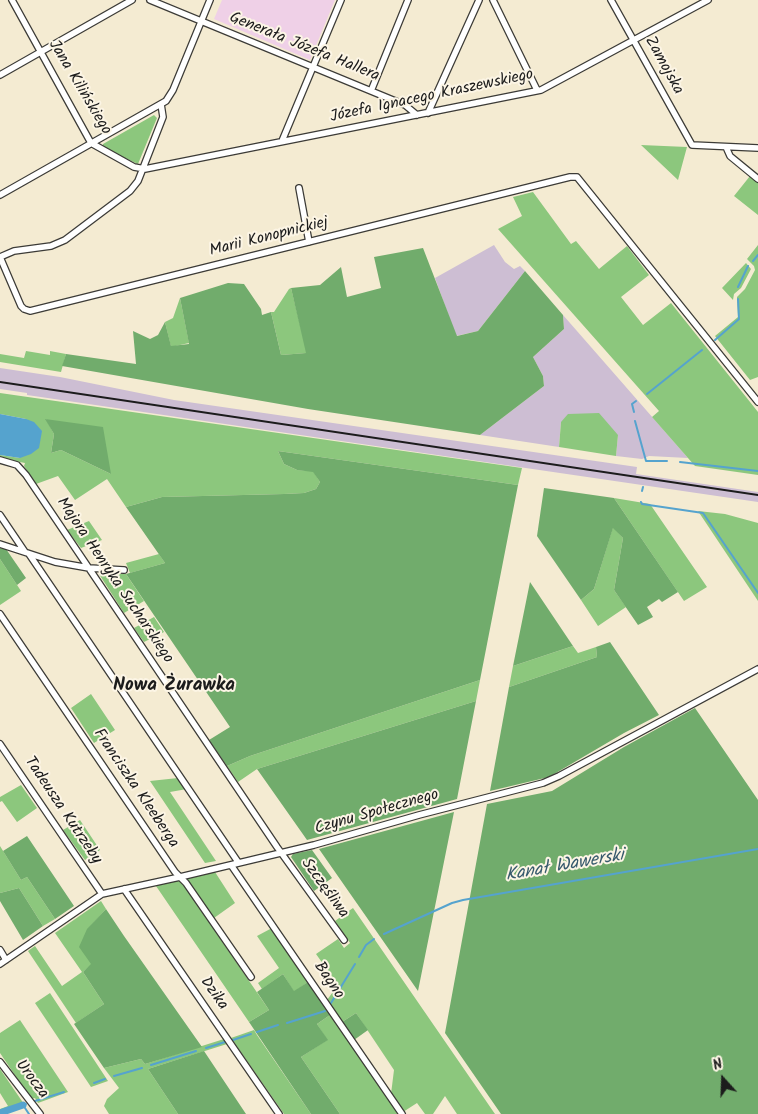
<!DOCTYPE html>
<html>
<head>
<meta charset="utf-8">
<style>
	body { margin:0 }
	#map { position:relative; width:758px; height:1114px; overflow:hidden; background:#f4ebd2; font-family:Kalam,sans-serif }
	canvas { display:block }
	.north { position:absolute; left:698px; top:1054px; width:50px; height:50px; -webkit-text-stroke:4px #fcf5e5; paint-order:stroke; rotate:340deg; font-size:14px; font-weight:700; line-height:20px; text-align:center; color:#1c1c1c }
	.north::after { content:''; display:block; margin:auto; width:18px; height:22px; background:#1c1c1c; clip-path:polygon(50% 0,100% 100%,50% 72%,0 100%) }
</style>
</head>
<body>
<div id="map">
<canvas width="758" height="1114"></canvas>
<div class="north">N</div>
</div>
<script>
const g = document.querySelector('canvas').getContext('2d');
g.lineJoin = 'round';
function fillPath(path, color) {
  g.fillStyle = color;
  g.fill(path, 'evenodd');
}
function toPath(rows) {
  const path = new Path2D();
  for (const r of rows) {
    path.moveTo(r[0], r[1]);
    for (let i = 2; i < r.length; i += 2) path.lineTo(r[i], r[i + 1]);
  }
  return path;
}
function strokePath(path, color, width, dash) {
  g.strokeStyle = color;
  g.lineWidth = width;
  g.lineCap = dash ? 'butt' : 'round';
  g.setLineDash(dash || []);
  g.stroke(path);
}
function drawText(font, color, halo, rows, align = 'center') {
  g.font = font + ' Kalam,sans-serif';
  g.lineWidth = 4;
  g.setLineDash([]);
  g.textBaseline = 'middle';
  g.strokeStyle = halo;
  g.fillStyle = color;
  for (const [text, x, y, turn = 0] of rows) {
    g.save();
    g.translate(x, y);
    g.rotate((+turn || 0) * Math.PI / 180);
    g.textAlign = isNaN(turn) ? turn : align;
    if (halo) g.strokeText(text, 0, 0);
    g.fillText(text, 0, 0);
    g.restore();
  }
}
fillPath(toPath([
	[222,0,335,0,310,60,214,19]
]), '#efd0e7');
fillPath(toPath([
	[494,245,505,262,514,269,520,266,525,271,478,331,456,336,435,278],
	[563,315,688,458,649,456,642,459,616,456,618,435,561,422,559,447,480,435,544,386,543,376,533,357,564,329],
	[0,368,60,377,174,400,637,467,636,474,758,492,758,502,27,395,27,393,0,389]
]), '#cdbed3');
fillPath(toPath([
	[154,115,157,118,138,164,103,148,103,144],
	[641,145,687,147,678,180],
	[750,176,758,183,758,215,734,196],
	[533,192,571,244,576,241,599,269,627,246,649,275,621,297,643,325,671,303,758,412,758,475,695,466,652,417,659,411,498,229,522,216,513,197],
	[758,245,758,377,750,380,715,336,738,317,737,297,745,289,755,270,754,266,747,259],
	[746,263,751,269,741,288,734,294,733,300,722,288],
	[291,288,307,353,281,355,271,312,274,312,289,289],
	[180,298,189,343,171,347,165,322,173,318],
	[26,351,50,355,50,351,66,354,61,372,0,362,0,354,24,358],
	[0,393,522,468,518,485,278,451,284,464,297,470,313,471,320,482,316,489,304,493,284,494,162,497,126,507,107,479,75,500,58,476,36,484,24,466,25,463,0,458,0,455,20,458,26,419,0,414],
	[46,419,111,474,61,450,51,453,54,434],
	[599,413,618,435,616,456,559,447,561,422,568,414],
	[614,498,650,504,707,587,684,601],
	[698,511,725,514,758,523,758,601],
	[89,521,102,540,81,548,67,530],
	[613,527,623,538,614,590,626,607,598,626,581,600,594,589],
	[159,554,165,563,130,573,126,563],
	[0,559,21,591,0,605],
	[99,574,126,574,144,601,124,613],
	[154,617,164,632,144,642,134,628],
	[573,646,578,653,596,647,597,657,509,687,513,666],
	[480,680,476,701,257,769,238,782,227,766,250,756],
	[91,694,115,730,94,743,71,708],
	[178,778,183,786,187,789,170,792,216,861,205,863,150,781],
	[21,785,37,808,17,822,2,801,0,802,0,797],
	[80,820,100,850,85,860,63,830],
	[0,846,21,880,27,877,55,919,43,926,19,888,0,893],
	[215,872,235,903,214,918,187,879],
	[180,880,269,1010,249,1022,156,886],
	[101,901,106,909,87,930,92,964,83,972,104,1004,76,1023,28,951,35,946,62,986,82,972,55,933],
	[353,908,495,1114,457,1114,445,1096,433,1114,425,1114,417,1103,403,1112,391,1094,394,1070,356,1013,342,1022,327,1000,338,985,316,954,338,939,344,948,350,943,335,921],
	[272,928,308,982,294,992,283,974,262,989,258,983,279,968,257,936],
	[50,993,108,1081,91,1087,35,1003],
	[330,1015,398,1114,340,1114,301,1057,327,1040,317,1024],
	[20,1020,68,1092,38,1103,35,1098,31,1099,0,1053,0,1033],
	[254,1030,257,1035,311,1114,284,1114,231,1038],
	[224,1039,227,1044,148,1069,178,1114,109,1114,104,1106,107,1099,119,1088,104,1068,141,1059,145,1064],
	[0,1069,26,1107,0,1114,0,1109,8,1106,0,1093]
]), '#8cc77d');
fillPath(toPath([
	[423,248,457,336,478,331,525,271,563,315,564,329,533,357,543,376,544,386,480,435,308,409,62,366,66,354,136,364,133,331,150,339,158,335,165,322,171,346,189,344,180,298,228,283,244,284,261,309,262,315,271,312,281,355,306,353,291,288,320,285,341,267,347,297,381,288,374,257],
	[45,419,103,427,111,474,61,450,51,453,54,434],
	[278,451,518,485,480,680,250,756,227,766,209,740,230,727,126,574,165,563,126,507,162,497,284,494,304,493,316,489,320,482,313,472,297,470,284,464],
	[544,488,614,498,678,592,662,602,659,599,647,607,653,617,638,625,614,590,623,538,613,528,594,589,581,600,537,536],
	[0,548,6,549,26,578,17,585,0,559],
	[530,582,573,646,513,666],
	[610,642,659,715,624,733,549,777,490,791,509,687,597,657,596,647],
	[476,701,457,799,307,840,257,769],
	[695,708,758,800,758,1114,501,1114,445,1033,487,804,552,791,624,747],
	[454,812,418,991,319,849],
	[27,836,74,906,55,919,27,877,21,880,3,851],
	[312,850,332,878,314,891,291,857,293,854],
	[19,888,43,926,23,940,0,901,0,893],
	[106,909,124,936,202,1047,145,1064,141,1059,104,1068,74,1024,104,1004,83,972,91,964,79,947,87,929],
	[283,974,294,991,308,982,330,1015,317,1024,328,1040,301,1057,340,1114,311,1114,249,1022,269,1010,257,992],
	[356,1013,368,1030,354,1040,342,1022],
	[204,1051,246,1114,178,1114,148,1069]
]), '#71ac6c');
fillPath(toPath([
	[0,414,26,419,34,422,42,431,39,448,31,454,20,458,0,455]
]), '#55a3ce');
strokePath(toPath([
	[753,261,758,255],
	[738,287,748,266],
	[715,340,739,319,738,299],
	[647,394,702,350],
	[634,412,632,404,636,401],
	[635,421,646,461,667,461],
	[680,462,758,471],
	[642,491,643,487],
	[641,502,642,504,703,513,758,593],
	[384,934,452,903,463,900,758,849],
	[359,957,366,945,374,939],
	[331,1003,355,964],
	[287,1023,325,1011],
	[257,1032,278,1025],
	[233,1040,251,1034],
	[206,1048,225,1042],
	[151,1065,196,1051],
	[114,1076,142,1068],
	[94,1083,105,1079],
	[35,1101,64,1092],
	[26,1104,23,1105,29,1114]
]), '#55a3ce', 2);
strokePath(toPath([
	[0,1113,23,1105]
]), '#55a3ce', 7);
const minor = toPath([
	[12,0,91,143,134,167,145,169,541,90,708,0],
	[150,0,405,105,417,115],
	[493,0,537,90],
	[611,0,692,145,758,148],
	[0,75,132,0],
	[371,91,408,0],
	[428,113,479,0],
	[282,141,341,0],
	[726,147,730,156,758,179],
	[299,188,309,242],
	[0,195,166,101,173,90,210,0],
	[0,257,21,306,24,309,30,311,570,177,577,177,758,402],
	[0,257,14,251,51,246,65,240,130,191,138,181,163,117,161,104],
	[0,460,17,465,26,475,277,847,344,940],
	[0,515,25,552],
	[0,544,55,562,89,568,124,570],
	[29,554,238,862],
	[0,614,175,872,186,883,251,977],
	[0,744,102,894],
	[231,865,402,1114],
	[124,889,279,1114],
	[0,950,6,960],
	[0,964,102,894,180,877,314,845,419,815,543,783,559,776,758,669],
	[0,1062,40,1114]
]);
strokePath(minor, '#3c3b37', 8);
strokePath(minor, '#fff', 5.5);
strokePath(toPath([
	[0,382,758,495]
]), '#1c1c1c', 2);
drawText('16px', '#1c1c1c', '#fcf5e5', [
	["Generała Józefa Hallera",304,48,22],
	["Zamojska",663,66,61],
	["Jana Kilińskiego",79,88,59],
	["Józefa Ignacego Kraszewskiego",432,97,-12],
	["Marii Konopnickiej",269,238,-14],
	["Majora Henryka Sucharskiego",114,581,56],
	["Franciszka Kleeberga",135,789,56],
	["Tadeusza Kutrzeby",62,811,56],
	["Czynu Społecznego",377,813,-16],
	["Szczęśliwa",324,889,54],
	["Bagno",328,981,56],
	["Dzika",213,994,55],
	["Urocza",31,1080,53]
]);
drawText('italic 18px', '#36596c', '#fcf5e5', [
	["Kanał Wawerski",565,867,-10]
]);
drawText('bold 19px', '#1c1c1c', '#fcf5e5', [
	["Nowa Żurawka",174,687]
]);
</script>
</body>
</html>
